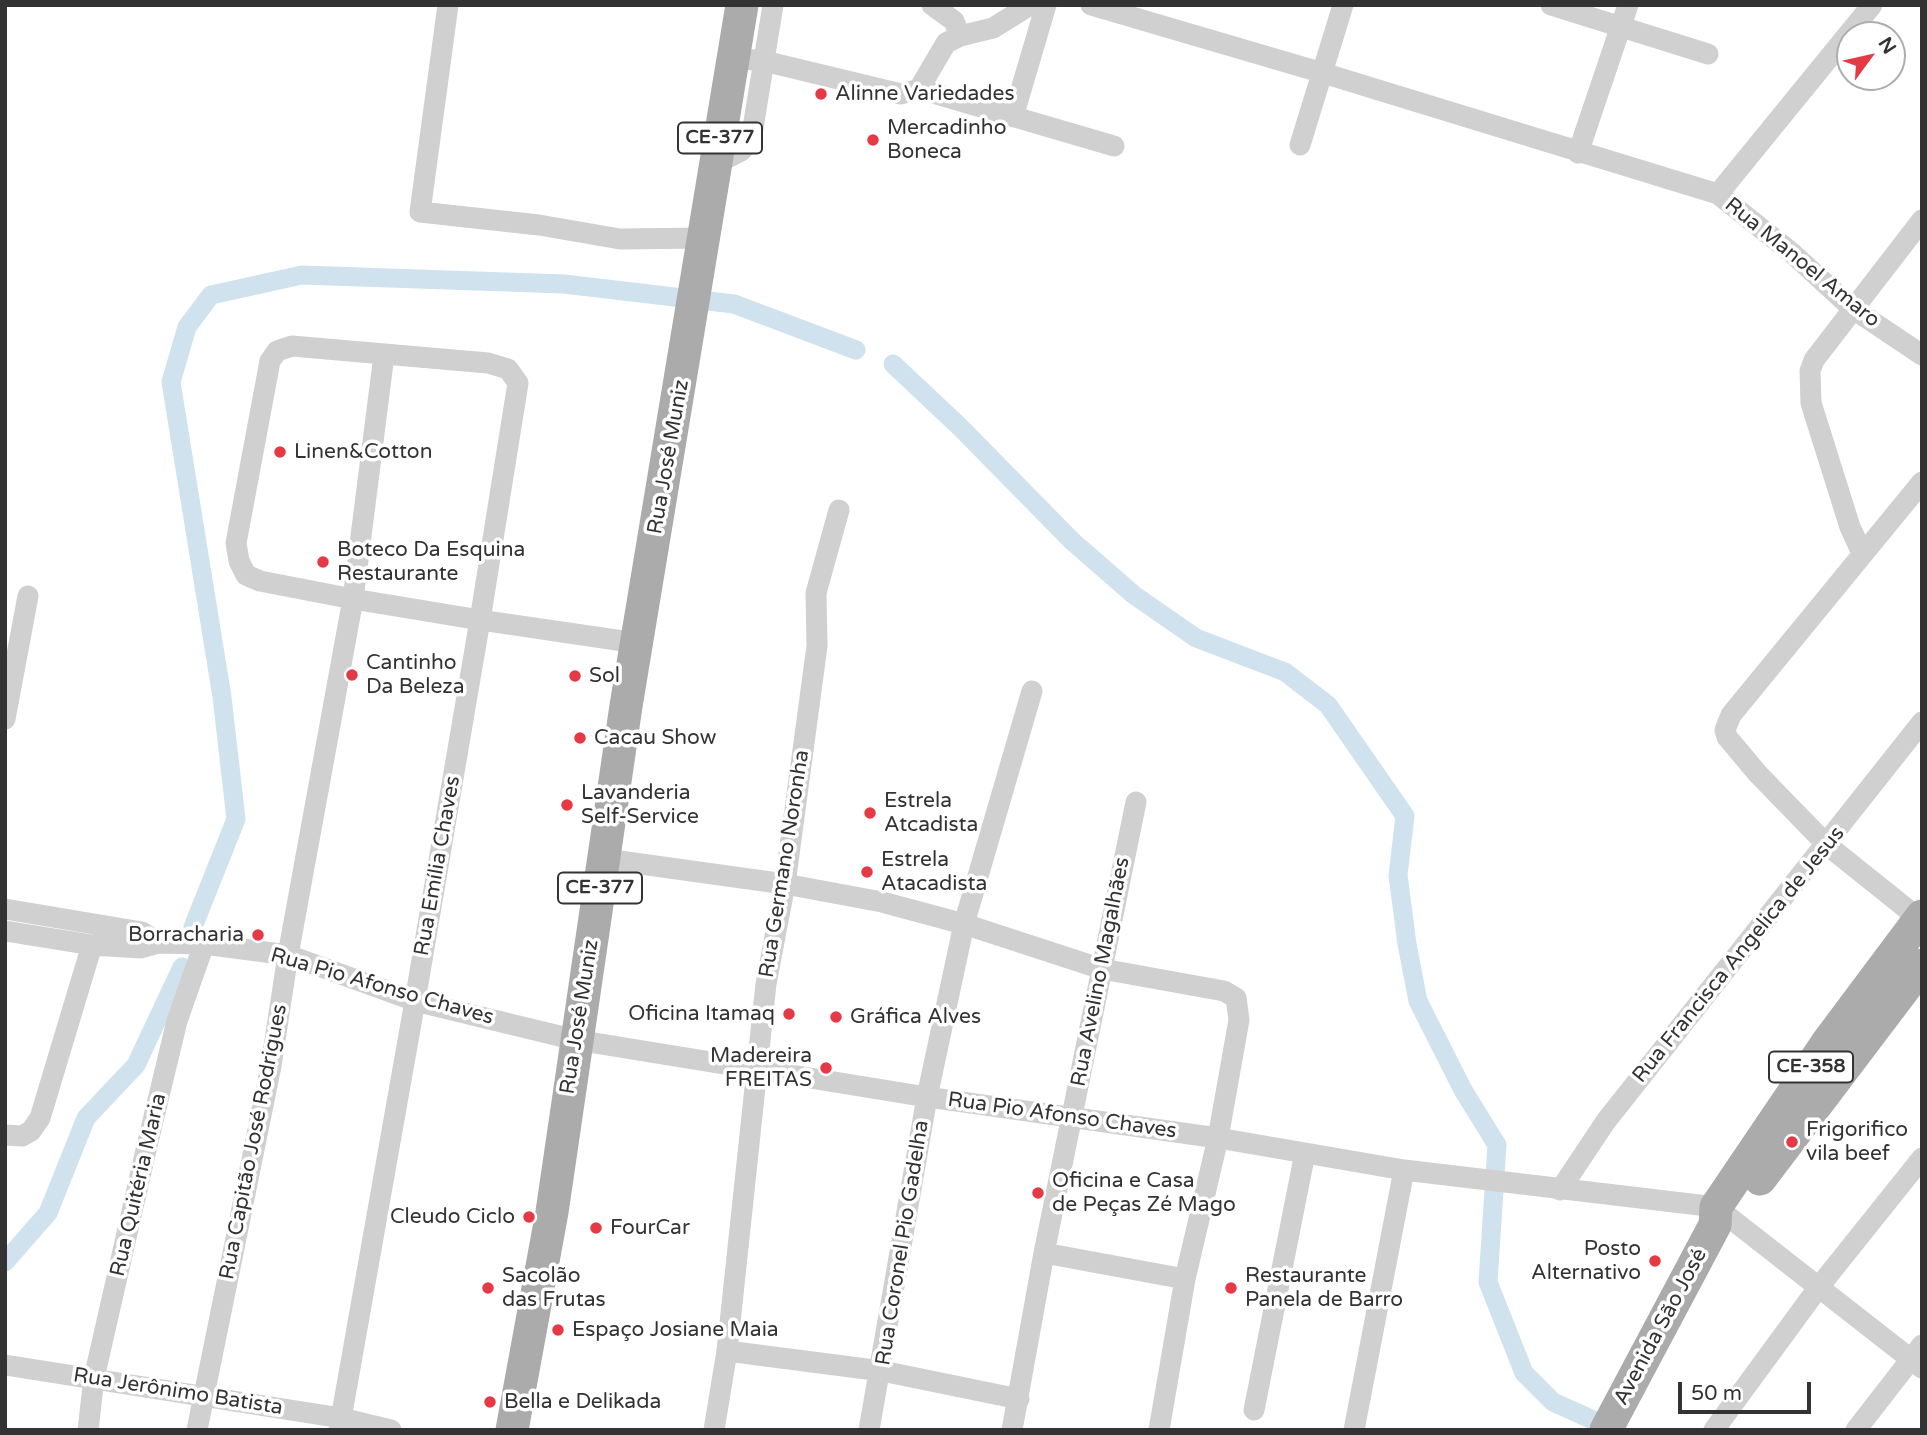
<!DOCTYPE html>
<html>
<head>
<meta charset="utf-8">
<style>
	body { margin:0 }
	#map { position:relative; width:1927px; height:1435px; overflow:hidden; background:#fff; font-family:"Varela Round",sans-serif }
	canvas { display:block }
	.frame { position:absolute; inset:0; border:7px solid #333; pointer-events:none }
	.north { position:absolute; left:1836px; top:21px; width:70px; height:70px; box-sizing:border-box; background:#fff; border:2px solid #adadad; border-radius:50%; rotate:57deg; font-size:19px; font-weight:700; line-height:28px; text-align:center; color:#333 }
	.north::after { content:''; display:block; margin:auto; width:24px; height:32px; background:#e63946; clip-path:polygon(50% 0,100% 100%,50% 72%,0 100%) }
	.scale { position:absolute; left:1678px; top:1382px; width:133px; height:32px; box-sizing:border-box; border:4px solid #333; border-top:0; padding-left:9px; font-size:21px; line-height:24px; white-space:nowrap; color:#333; -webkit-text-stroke:5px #fff; paint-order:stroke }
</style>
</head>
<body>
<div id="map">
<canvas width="1927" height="1435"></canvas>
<div class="frame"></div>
<div class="north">N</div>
<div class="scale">50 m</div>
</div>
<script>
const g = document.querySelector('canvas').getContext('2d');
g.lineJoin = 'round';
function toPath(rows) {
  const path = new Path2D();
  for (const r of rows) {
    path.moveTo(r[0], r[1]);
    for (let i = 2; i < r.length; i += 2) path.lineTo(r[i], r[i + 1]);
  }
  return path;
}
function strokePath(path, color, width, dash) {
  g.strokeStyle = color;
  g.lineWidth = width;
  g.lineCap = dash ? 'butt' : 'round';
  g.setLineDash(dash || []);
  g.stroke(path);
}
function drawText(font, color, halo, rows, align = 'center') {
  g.font = font + ' "Varela Round",sans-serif';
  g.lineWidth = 7;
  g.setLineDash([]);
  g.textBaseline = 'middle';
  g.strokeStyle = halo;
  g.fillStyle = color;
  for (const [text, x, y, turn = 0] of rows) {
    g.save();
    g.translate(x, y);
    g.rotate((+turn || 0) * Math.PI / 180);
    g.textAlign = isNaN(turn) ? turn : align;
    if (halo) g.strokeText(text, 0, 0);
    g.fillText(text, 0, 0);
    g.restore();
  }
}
strokePath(toPath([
	[893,364,961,428,1072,541,1134,595,1196,638,1285,672,1328,705,1405,816,1398,875,1407,944,1418,1001,1463,1090,1497,1145,1488,1282,1524,1373,1553,1402,1593,1420],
	[193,927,236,819,222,697,171,382,187,327,211,295,302,275,564,284,734,304,856,350],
	[5,1262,48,1213,86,1118,136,1065,182,967]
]), '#cfe2ee', 19);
strokePath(toPath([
	[448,5,420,212,539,225,620,239,703,238],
	[932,5,954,21,960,36],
	[1091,5,1323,73,1718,194,1792,253,1852,308,1922,355],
	[1551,5,1708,54],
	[734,58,764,61,901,94,919,89,1114,146],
	[919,89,946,43,960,36,993,28,1030,5],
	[1013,117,1046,5],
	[1300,145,1343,5],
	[1578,153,1628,5],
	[716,164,741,151,751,140,773,5],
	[1718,194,1872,5],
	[1922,482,1731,715,1725,730,1727,737,1758,774,1827,845,1922,921],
	[1862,553,1850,527,1811,403,1810,371,1814,360,1922,220],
	[5,719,28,596],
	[605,859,785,884,882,902,964,924,1102,969,1224,991,1236,998,1239,1020,1218,1138,1185,1279,1159,1430],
	[5,909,142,932,159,943],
	[5,931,92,945,141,948,159,943,204,944,288,955,415,1001,576,1040,927,1097,1218,1138,1404,1170,1716,1207,1922,1368],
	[5,1135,22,1136,31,1131,40,1118,92,945],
	[1560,1190,1606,1121,1922,722],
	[1044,1253,1185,1279],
	[727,1351,882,1371,1019,1399],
	[5,1365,341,1418,391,1430],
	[1254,1410,1305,1153],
	[88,1430,94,1378,146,1150,177,1021,204,944],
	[197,1430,271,1066,288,955,353,599,384,355],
	[339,1430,415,1001,480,620,518,383,508,369,488,363,292,346,277,351,270,361,236,543,239,561,246,575,260,581,353,599,480,620,637,643],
	[714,1430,727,1351,766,984,785,884,817,646,816,593,839,510],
	[869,1430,927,1097,964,924,1032,691],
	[1012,1430,1044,1253,1136,802],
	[1354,1430,1404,1170],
	[1714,1430,1818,1288,1922,1158],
	[1856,1430,1922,1345]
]), '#d0d0d0', 21);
strokePath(toPath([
	[1760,1179,1922,965],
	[512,1430,552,1212,626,706,742,5],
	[1606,1430,1715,1225,1716,1207,1827,1043,1922,916]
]), '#ababab', 33);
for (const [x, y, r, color] of [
	[821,94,7,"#e63946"],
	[873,140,7,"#e63946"],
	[280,452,7,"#e63946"],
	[323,562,7,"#e63946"],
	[352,675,7,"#e63946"],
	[575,676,7,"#e63946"],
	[580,738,7,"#e63946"],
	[567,805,7,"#e63946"],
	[870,813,7,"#e63946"],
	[867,872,7,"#e63946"],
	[258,935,7,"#e63946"],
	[789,1014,7,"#e63946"],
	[836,1017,7,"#e63946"],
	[826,1068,7,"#e63946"],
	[1792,1142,7,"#e63946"],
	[1038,1193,7,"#e63946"],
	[529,1217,7,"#e63946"],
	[596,1228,7,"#e63946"],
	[1655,1261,7,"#e63946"],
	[488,1288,7,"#e63946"],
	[1231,1288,7,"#e63946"],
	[558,1330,7,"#e63946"],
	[490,1402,7,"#e63946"]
]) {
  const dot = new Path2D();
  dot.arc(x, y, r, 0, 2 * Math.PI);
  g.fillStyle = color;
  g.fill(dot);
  strokePath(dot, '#fff', 2.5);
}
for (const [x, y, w] of [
	[720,138,84],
	[600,888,84],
	[1811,1067,84]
]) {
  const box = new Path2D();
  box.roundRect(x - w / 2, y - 15.5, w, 31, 5);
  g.fillStyle = '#fff';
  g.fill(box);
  strokePath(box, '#333', 2);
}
drawText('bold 19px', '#333', null, [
	["CE-377",720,138],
	["CE-377",600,888],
	["CE-358",1811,1067]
]);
drawText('21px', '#333', '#fff', [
	["Alinne Variedades",835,94],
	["Mercadinho",887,128],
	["Boneca",887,152],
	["Linen&Cotton",294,452],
	["Boteco Da Esquina",337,550],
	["Restaurante",337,574],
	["Cantinho",366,663],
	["Da Beleza",366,687],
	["Sol",589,676],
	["Cacau Show",594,738],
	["Lavanderia",581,793],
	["Self-Service",581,817],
	["Estrela",884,801],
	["Atcadista",884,825],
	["Estrela",881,860],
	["Atacadista",881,884],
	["Borracharia",244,935,"right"],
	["Oficina Itamaq",775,1014,"right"],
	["Gráfica Alves",850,1017],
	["Madereira",812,1056,"right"],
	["FREITAS",812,1080,"right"],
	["Frigorifico",1806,1130],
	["vila beef",1806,1154],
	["Oficina e Casa",1052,1181],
	["de Peças Zé Mago",1052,1205],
	["Cleudo Ciclo",515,1217,"right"],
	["FourCar",610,1228],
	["Posto",1641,1249,"right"],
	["Alternativo",1641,1273,"right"],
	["Sacolão",502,1276],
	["das Frutas",502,1300],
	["Restaurante",1245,1276],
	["Panela de Barro",1245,1300],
	["Espaço Josiane Maia",572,1330],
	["Bella e Delikada",504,1402]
], 'left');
drawText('21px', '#333', '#fff', [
	["Rua Manoel Amaro",1802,263,39],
	["Rua José Muniz",669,457,-80],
	["Rua Germano Noronha",785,864,-81],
	["Rua Emília Chaves",438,866,-80],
	["Rua Francisca Angelica de Jesus",1739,955,-51],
	["Rua Avelino Magalhães",1101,972,-79],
	["Rua Pio Afonso Chaves",382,987,16],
	["Rua José Muniz",580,1017,-81],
	["Rua Pio Afonso Chaves",1062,1116,8],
	["Rua Capitão José Rodrigues",254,1142,-79],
	["Rua Quitéria Maria",139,1185,-77],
	["Rua Coronel Pio Gadelha",903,1243,-81],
	["Avenida São José",1661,1327,-62],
	["Rua Jerônimo Batista",178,1392,9]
]);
</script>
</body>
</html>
